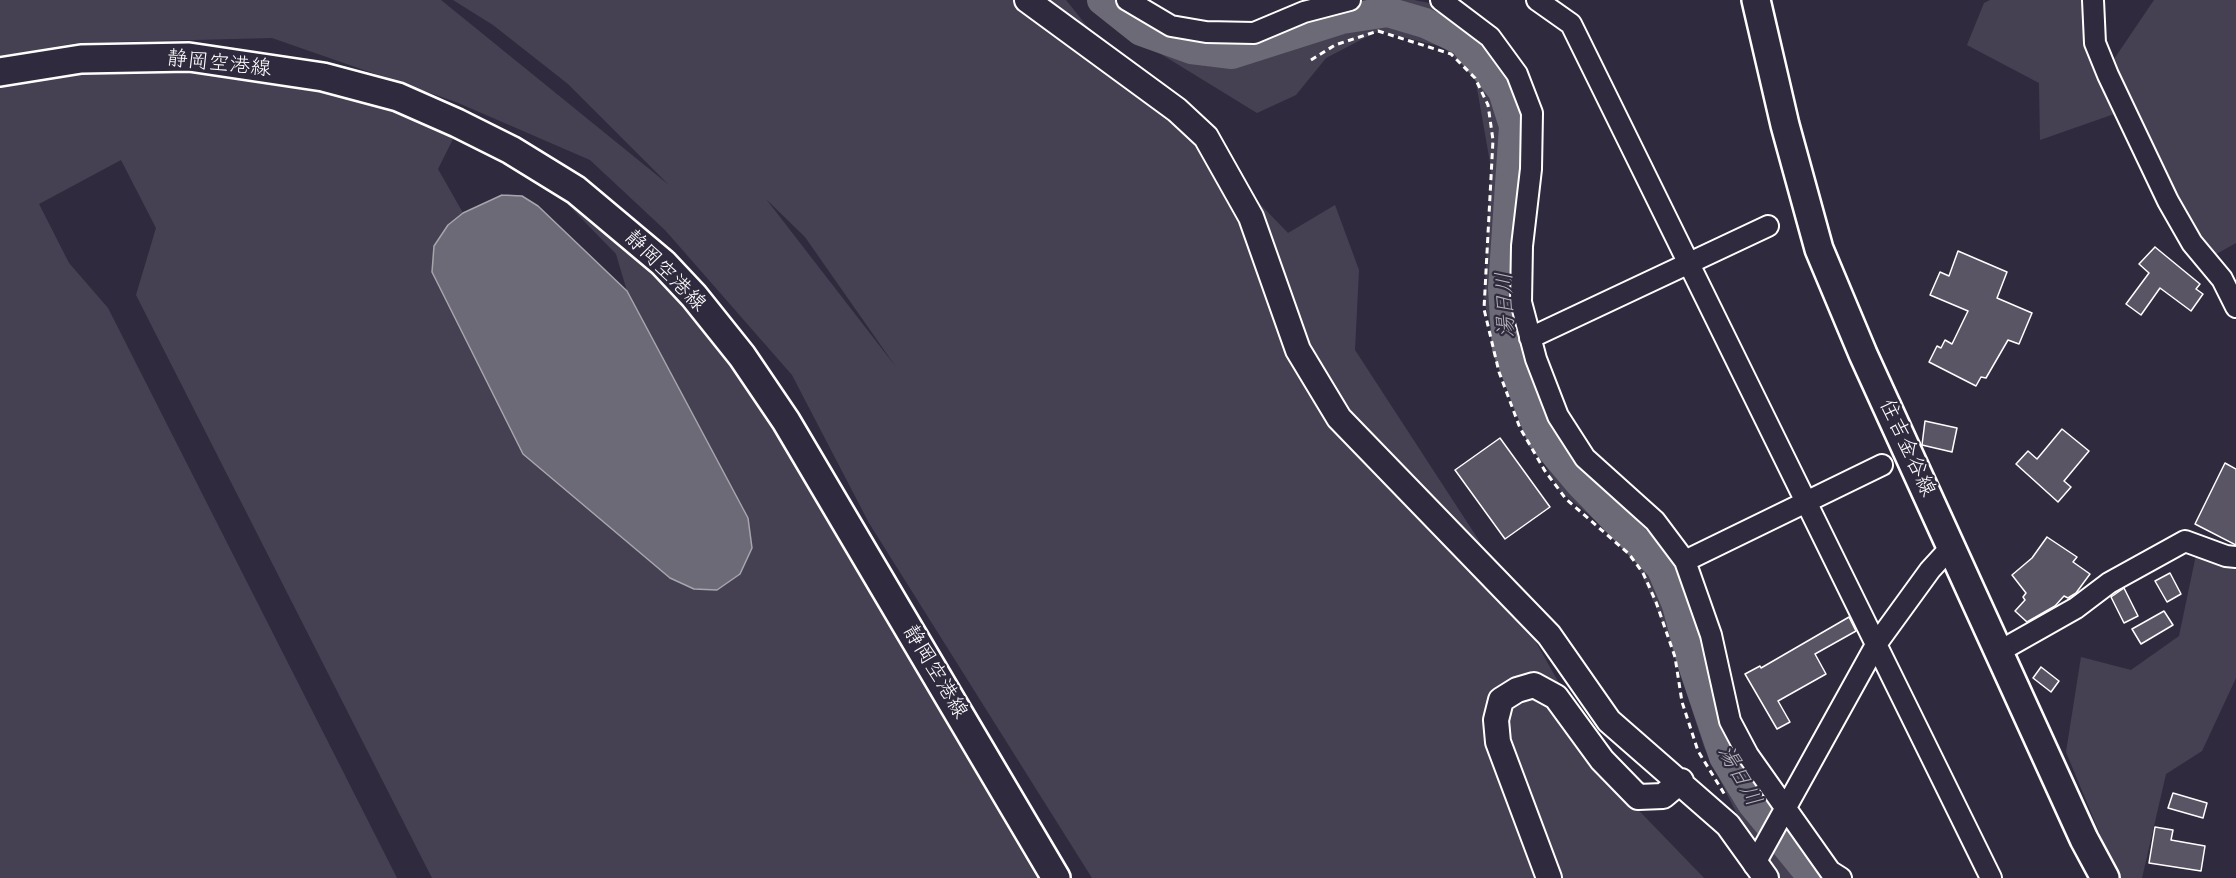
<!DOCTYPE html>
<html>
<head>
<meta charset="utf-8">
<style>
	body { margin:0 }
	canvas { display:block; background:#2f2a3d }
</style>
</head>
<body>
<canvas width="2236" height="878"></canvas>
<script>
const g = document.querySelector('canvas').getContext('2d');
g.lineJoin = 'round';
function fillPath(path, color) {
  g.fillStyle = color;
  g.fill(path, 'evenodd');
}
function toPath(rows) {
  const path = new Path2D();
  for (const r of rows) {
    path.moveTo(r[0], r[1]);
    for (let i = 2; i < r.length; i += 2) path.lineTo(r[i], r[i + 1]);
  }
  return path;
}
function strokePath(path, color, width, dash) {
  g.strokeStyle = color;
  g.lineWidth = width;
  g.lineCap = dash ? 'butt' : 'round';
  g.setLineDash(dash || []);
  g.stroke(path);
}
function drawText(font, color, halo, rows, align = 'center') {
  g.font = font + ' Caveat,"Klee One",sans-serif';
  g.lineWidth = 4.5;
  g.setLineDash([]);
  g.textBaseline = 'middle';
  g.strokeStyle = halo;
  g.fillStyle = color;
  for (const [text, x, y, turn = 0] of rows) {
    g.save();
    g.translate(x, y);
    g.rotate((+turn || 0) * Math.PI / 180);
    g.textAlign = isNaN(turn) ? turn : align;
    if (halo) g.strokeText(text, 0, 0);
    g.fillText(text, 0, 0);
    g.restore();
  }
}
fillPath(toPath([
	[0,0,441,0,669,185,568,84,493,25,453,0,1066,0,1086,25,1288,233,1335,205,1359,270,1355,350,1478,539,1619,790,1704,878,1092,878,869,523,792,375,665,230,590,160,456,102,272,38,76,43,0,57],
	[766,199,805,237,896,367],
	[1090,0,1117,0,1179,36,1300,23,1391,0,1414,0,1444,6,1480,36,1522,87,1528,165,1518,229,1517,324,1571,459,1665,546,1693,605,1723,717,1835,878,1776,878,1758,857,1704,747,1667,633,1631,550,1559,490,1512,406,1484,301,1491,168,1475,77,1443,47,1378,31,1326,58,1296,95,1257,113,1107,21],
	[1990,0,2093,0,2117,113,2040,140,2039,83,1967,45,1984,3],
	[2154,0,2236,0,2236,243,2211,257,2168,201,2106,71],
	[120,72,209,73,300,87,379,105,454,137,438,169,463,213,448,225,740,574,752,548,748,518,627,291,616,254,546,182,620,243,686,307,745,385,806,482,1037,878,432,878,136,295,156,228,121,160,39,204,69,263,108,308,397,878,0,878,0,87,28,78],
	[2196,555,2236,564,2236,678,2202,751,2166,774,2142,878,2118,878,2066,752,2081,657,2131,670,2179,636]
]), '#464152');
const water = toPath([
	[502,195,522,196,538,206,627,291,748,518,752,548,740,574,717,590,694,589,670,578,523,454,432,272,434,246,448,225,463,213,502,195]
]);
fillPath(water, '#6d6a77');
strokePath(water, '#a7a6ad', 1.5);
strokePath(toPath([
	[1102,0,1141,31,1191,49,1232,54,1342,19,1388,12,1425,23,1463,41,1503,91,1514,126,1503,288,1507,348,1542,438,1580,483,1661,567,1677,605,1692,662,1724,757,1752,803,1813,878]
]), '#6d6a77', 30);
const building = toPath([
	[2155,247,2200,284,2196,289,2203,294,2191,311,2160,288,2141,315,2126,304,2149,273,2139,264,2155,247],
	[1958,251,2007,272,1997,298,2032,313,2019,344,2008,340,1986,378,1981,377,1976,386,1929,362,1937,346,1941,348,1945,340,1952,344,1968,311,1930,295,1940,272,1949,276,1958,251],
	[1925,421,1957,428,1952,452,1922,445,1925,421],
	[2062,429,2089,451,2064,481,2071,487,2058,502,2016,464,2028,451,2037,459,2062,429],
	[1500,438,1550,507,1505,539,1455,470,1500,438],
	[2225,463,2236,469,2236,545,2195,524,2225,463],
	[2047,537,2077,557,2073,562,2090,574,2076,593,2068,598,2064,596,2055,606,2027,622,2015,611,2025,600,2023,597,2026,593,2012,575,2032,558,2047,537],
	[2170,573,2181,594,2167,602,2155,581,2170,573],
	[2124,588,2138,616,2124,623,2111,597,2124,588],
	[2164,611,2173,625,2141,644,2132,629,2164,611],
	[1849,617,1856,631,1815,654,1826,674,1778,701,1790,722,1777,729,1745,674,1760,666,1761,668,1849,617],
	[2041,667,2059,681,2051,692,2033,678,2041,667],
	[2173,793,2207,803,2203,818,2168,808,2173,793],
	[2155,827,2173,830,2171,840,2205,846,2201,871,2149,863,2155,827]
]);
fillPath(building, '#595564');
strokePath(building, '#fff', 1.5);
const minor = toPath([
	[1127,0,1171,26,1206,32,1254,33,1304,12,1350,0],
	[1441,0,1490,37,1517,74,1532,113,1531,169,1522,246,1521,302,1536,359,1558,416,1585,458,1655,521,1685,561,1711,635,1730,721,1748,755,1830,871,1841,878],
	[1537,0,1571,24,1991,878],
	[2093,0,2095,43,2108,75,2168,201,2192,243,2222,279,2236,307],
	[1530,338,1768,226],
	[1685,561,1882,465],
	[2000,651,2076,608,2109,583,2185,541,2226,556,2236,557],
	[1754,865,1877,643,1930,570,1952,546]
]);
const tertiary = toPath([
	[1027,0,1177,110,1206,137,1251,217,1298,350,1339,418,1549,635,1609,721,1728,825,1766,878],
	[1549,878,1498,742,1496,720,1501,700,1517,690,1534,685,1556,697,1602,760,1638,797,1663,796,1681,781]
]);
const secondary = toPath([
	[1756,0,1785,125,1819,249,1863,354,2084,839,2105,878],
	[0,72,81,59,189,57,323,77,398,97,457,123,511,150,576,190,663,263,694,296,742,356,786,421,1056,878]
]);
strokePath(minor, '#fff', 24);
strokePath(tertiary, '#fff', 28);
strokePath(secondary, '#fff', 32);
strokePath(toPath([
	[1311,60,1335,45,1378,31,1451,54,1475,78,1488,105,1493,140,1484,309,1499,372,1520,428,1545,471,1566,499,1629,554,1643,573,1656,602,1675,657,1682,702,1698,751,1725,795]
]), '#fff', 3, [6, 4.5]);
strokePath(minor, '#2f2a3d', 20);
strokePath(tertiary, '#2f2a3d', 24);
strokePath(secondary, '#2f2a3d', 27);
drawText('21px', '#fff', '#2f2a3d', [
	["静岡空港線",219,64,6],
	["静岡空港線",665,271,45],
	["住吉金谷線",1907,448,65],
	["静岡空港線",935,672,59]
]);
drawText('italic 22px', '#b6b4bb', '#2f2a3d', [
	["湯日川",1506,305,-92],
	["湯日川",1739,776,61]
]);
</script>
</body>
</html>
